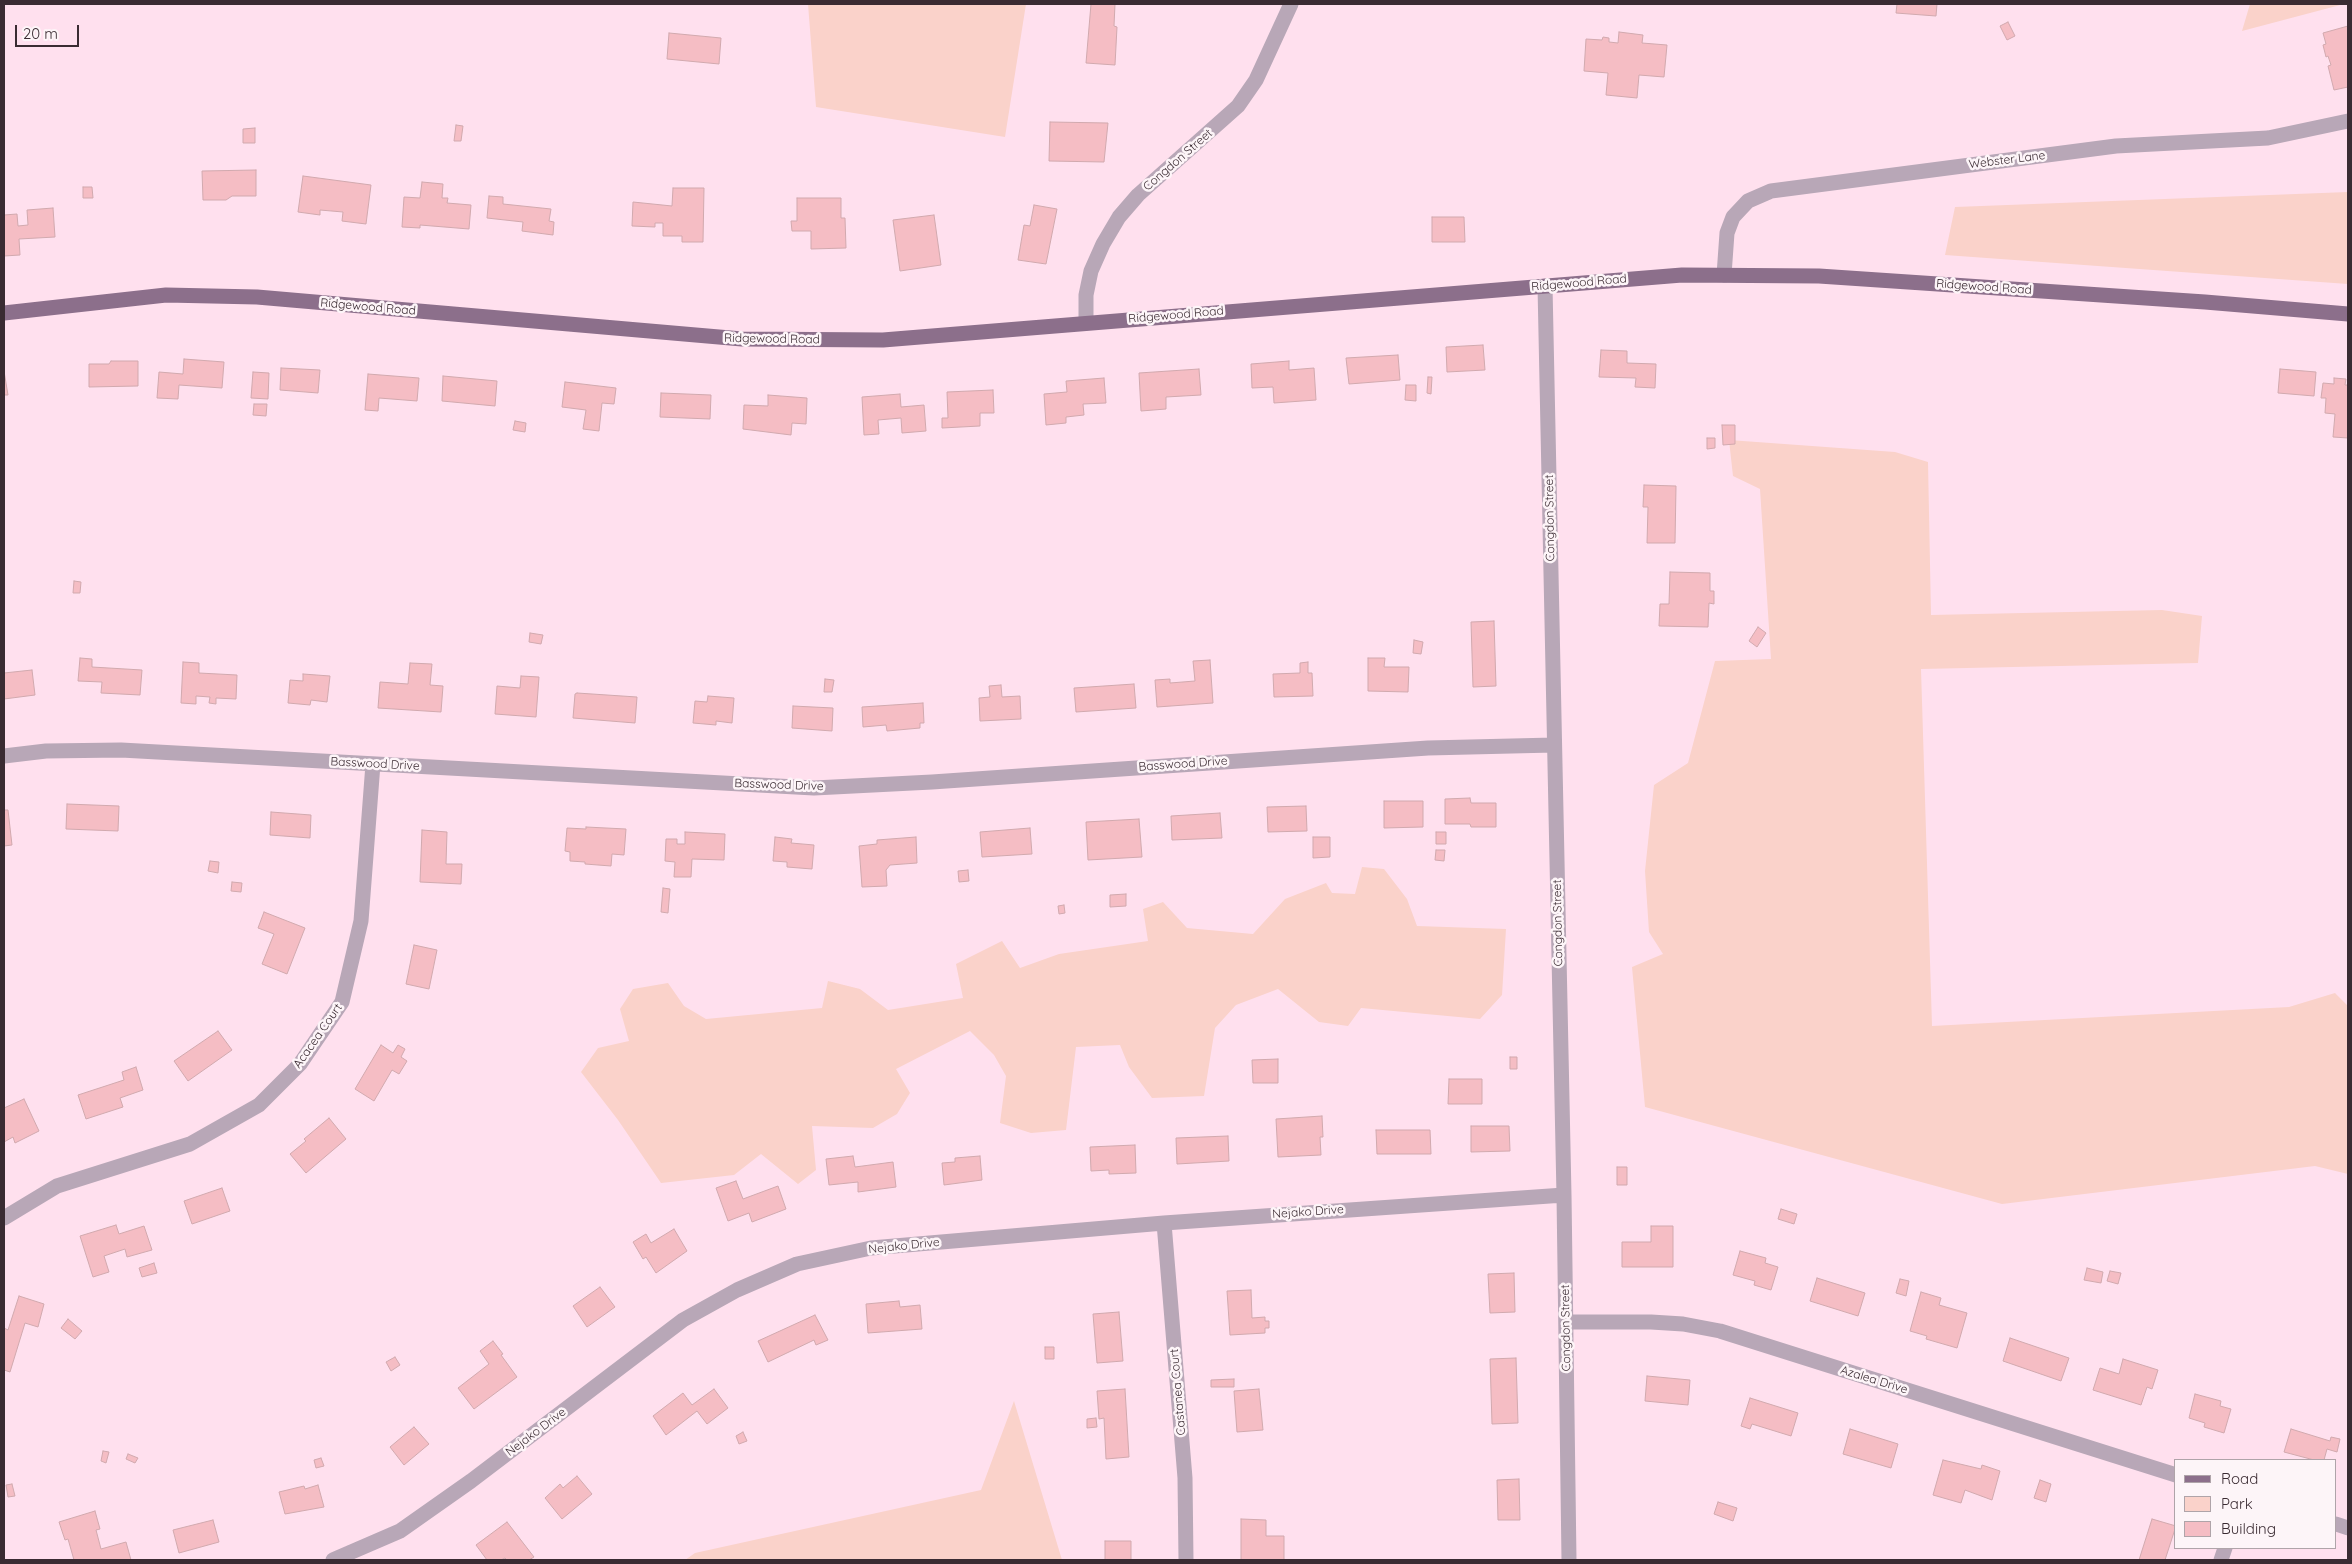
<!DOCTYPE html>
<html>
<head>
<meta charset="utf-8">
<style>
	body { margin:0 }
	#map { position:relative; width:2352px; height:1564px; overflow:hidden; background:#ffe0ee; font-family:Quicksand,sans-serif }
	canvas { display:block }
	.frame { position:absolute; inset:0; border:5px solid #3a2b32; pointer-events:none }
	.legend { position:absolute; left:2174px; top:1459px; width:162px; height:90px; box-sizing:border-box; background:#fdf5f8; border:1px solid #afa4a9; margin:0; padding:6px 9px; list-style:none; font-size:15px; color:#3a2b32 }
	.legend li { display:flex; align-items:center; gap:10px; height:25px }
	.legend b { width:25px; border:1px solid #afa4a9 }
	.scale { position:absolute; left:15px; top:25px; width:64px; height:22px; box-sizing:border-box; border:2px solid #3a2b32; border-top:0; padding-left:6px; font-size:15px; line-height:18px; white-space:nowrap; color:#3a2b32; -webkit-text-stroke:4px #fdf5f8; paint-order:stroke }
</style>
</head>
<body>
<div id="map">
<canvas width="2352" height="1564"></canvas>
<div class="frame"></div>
<ul class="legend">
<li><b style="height:6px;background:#8c6f8b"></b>Road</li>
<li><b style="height:14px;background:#fad2ca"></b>Park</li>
<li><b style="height:14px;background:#f5bdc4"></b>Building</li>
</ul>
<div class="scale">20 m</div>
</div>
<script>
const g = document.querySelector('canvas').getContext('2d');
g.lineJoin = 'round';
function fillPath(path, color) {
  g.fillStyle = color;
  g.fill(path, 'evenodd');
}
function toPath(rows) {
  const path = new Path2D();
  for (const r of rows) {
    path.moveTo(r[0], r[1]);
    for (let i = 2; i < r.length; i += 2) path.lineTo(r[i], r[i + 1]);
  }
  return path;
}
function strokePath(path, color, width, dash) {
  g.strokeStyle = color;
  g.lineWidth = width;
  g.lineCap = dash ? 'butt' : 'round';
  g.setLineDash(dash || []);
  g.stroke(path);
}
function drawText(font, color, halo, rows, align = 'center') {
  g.font = font + ' Quicksand,sans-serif';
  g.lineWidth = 5;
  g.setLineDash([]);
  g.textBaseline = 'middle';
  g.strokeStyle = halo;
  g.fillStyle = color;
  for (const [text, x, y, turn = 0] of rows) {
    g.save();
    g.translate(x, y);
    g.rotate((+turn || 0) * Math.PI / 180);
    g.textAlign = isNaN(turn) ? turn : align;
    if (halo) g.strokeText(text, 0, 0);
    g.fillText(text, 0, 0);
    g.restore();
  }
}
fillPath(toPath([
	[808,4,1026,4,1005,137,816,107],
	[2250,4,2344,4,2242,31],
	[2348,192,2348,284,1945,255,1955,207],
	[1729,440,1895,452,1928,462,1931,615,2162,610,2202,616,2198,663,1921,669,1932,1026,2289,1007,2335,993,2348,1006,2348,1174,2315,1166,2002,1204,1645,1107,1632,967,1663,954,1649,932,1645,871,1654,785,1688,763,1715,661,1771,659,1760,489,1733,476],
	[1362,867,1384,869,1407,899,1417,926,1506,929,1502,995,1480,1019,1361,1008,1348,1026,1319,1022,1278,989,1236,1005,1215,1028,1204,1096,1152,1098,1129,1067,1120,1045,1076,1047,1066,1130,1031,1133,1000,1123,1006,1076,994,1055,970,1031,896,1069,910,1093,897,1114,873,1128,812,1126,816,1170,798,1184,761,1154,734,1175,661,1183,618,1120,581,1072,598,1048,629,1041,620,1009,633,989,668,983,684,1006,706,1019,822,1008,828,981,860,989,888,1010,963,998,956,964,1002,941,1020,968,1059,954,1148,941,1143,909,1163,902,1187,928,1253,934,1285,899,1326,883,1332,893,1355,894],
	[1014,1401,1062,1560,685,1560,695,1553,981,1490]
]), '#fad2ca');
const building = toPath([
	[1091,4,1115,4,1114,26,1117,27,1115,65,1086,63,1091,4],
	[1897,4,1937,4,1936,16,1896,13,1897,4],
	[2008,22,2015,36,2007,40,2000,26,2008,22],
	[2348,26,2348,87,2334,90,2328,66,2331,65,2328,56,2326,57,2323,45,2326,44,2323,33,2348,26],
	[1619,32,1643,35,1642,43,1667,45,1664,77,1639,75,1637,98,1606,95,1608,73,1584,71,1586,39,1602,40,1603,37,1609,38,1609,42,1618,43,1619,32],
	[669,33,721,38,719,64,667,59,669,33],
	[1050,122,1108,123,1104,162,1049,161,1050,122],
	[456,125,463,126,461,141,454,141,456,125],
	[255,128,255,143,243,143,243,129,255,128],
	[256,170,256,196,232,196,226,200,203,200,202,171,256,170],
	[303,176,371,185,366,224,342,221,343,212,320,210,320,215,298,212,303,176],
	[422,182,443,184,442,198,448,198,447,203,471,205,469,229,420,225,420,228,402,227,404,197,420,198,422,182],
	[83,187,92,187,93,198,83,198,83,187],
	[673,188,704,188,703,242,682,242,682,236,663,236,663,223,655,223,655,227,632,226,633,202,672,206,673,188],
	[489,196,503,197,503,204,551,209,549,221,554,222,553,235,522,231,523,222,487,218,489,196],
	[797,198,841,198,841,218,845,218,846,248,811,249,811,231,792,231,791,221,797,221,797,198],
	[1034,205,1057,209,1046,264,1018,260,1024,225,1030,226,1034,205],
	[53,208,55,237,19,239,20,255,4,256,4,215,17,214,18,226,28,225,27,210,53,208],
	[934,215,941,265,900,271,893,220,934,215],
	[1432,217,1464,217,1465,242,1432,242,1432,217],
	[1483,345,1485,370,1447,372,1446,347,1483,345],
	[1601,350,1627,351,1627,363,1656,364,1655,388,1635,387,1636,378,1599,377,1601,350],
	[1398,355,1400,380,1349,384,1346,358,1398,355],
	[184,359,224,362,222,388,179,385,178,399,157,398,159,372,183,374,184,359],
	[111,361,138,361,138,386,89,387,89,364,109,364,111,361],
	[1289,361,1289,370,1314,368,1316,400,1274,403,1273,387,1252,388,1251,364,1289,361],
	[281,368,320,370,318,393,280,390,281,368],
	[1199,369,1201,395,1166,397,1166,409,1141,411,1139,373,1199,369],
	[2280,369,2316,372,2314,396,2278,393,2280,369],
	[4,371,8,395,4,395,4,371],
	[253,372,269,373,268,399,251,398,253,372],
	[368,374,419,378,417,401,379,398,378,411,365,410,368,374],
	[443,376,497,381,495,406,442,401,443,376],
	[1428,377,1432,377,1431,394,1427,393,1428,377],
	[1104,378,1106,403,1083,404,1084,415,1066,417,1066,423,1046,425,1044,394,1067,392,1066,381,1104,378],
	[2334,378,2346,379,2345,385,2348,385,2348,438,2333,437,2335,414,2325,413,2326,398,2321,398,2323,383,2334,384,2334,378],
	[565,382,616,388,614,404,602,403,599,431,583,429,586,410,562,407,565,382],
	[1406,385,1416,385,1416,401,1405,400,1406,385],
	[993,390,994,413,980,413,980,426,942,428,942,418,948,418,947,392,993,390],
	[661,393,711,395,710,419,660,417,661,393],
	[900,394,901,407,924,405,926,431,902,433,901,418,878,420,879,434,864,435,862,397,900,394],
	[768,395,807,398,806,424,792,423,791,435,743,429,744,405,768,406,768,395],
	[254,404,267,404,266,416,253,415,254,404],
	[515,421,526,423,525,432,513,430,515,421],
	[1722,425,1735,425,1735,444,1723,445,1722,425],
	[1707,438,1715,438,1715,448,1707,449,1707,438],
	[1644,485,1676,486,1675,543,1647,543,1648,507,1643,507,1644,485],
	[1670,572,1710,573,1710,591,1714,591,1714,604,1709,603,1708,627,1659,626,1660,604,1669,604,1670,572],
	[74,581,81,582,80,593,73,593,74,581],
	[1494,621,1496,686,1473,687,1471,622,1494,621],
	[1758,627,1766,633,1757,647,1749,641,1758,627],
	[530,633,543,635,541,644,529,642,530,633],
	[1414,640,1423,642,1421,654,1413,653,1414,640],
	[80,658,92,659,92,667,142,670,140,695,101,693,102,682,78,681,80,658],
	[1368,658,1385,658,1384,667,1409,667,1408,692,1368,691,1368,658],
	[1210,660,1213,703,1157,707,1155,680,1170,679,1170,683,1195,681,1193,661,1210,660],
	[183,662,199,663,199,673,237,675,236,699,216,698,216,704,209,703,210,697,196,696,196,704,181,703,183,662],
	[1308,662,1308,673,1312,673,1313,696,1274,697,1273,674,1300,673,1300,663,1308,662],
	[410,663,432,664,430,685,443,686,441,712,378,708,380,682,408,684,410,663],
	[32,670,35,695,4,699,4,673,32,670],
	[303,674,330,676,327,702,311,700,310,705,288,703,290,680,303,681,303,674],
	[521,676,539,677,536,717,495,714,497,686,520,688,521,676],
	[825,679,834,680,832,692,824,692,825,679],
	[1134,684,1136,708,1076,712,1074,688,1134,684],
	[1001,685,1002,697,1020,696,1021,719,980,721,979,698,990,697,989,686,1001,685],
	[577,693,637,697,635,723,573,718,575,694,577,693],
	[708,696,734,698,732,723,716,721,716,725,693,723,695,701,707,702,708,696],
	[923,703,924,723,920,723,920,728,887,731,886,725,863,727,862,707,923,703],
	[793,706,833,708,832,731,792,728,793,706],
	[1470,798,1471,803,1496,803,1496,827,1471,827,1470,824,1445,824,1445,799,1470,798],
	[1384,801,1423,801,1423,827,1384,828,1384,801],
	[67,804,119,806,118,831,66,829,67,804],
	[1306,806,1307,831,1268,832,1267,807,1306,806],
	[4,810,8,810,12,845,4,846,4,810],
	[271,812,311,815,310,838,270,835,271,812],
	[1220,813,1222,838,1172,840,1171,816,1220,813],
	[1139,819,1142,857,1088,860,1086,822,1139,819],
	[586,827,626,829,624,855,612,854,611,866,585,864,585,862,570,861,570,852,565,851,567,828,586,829,586,827],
	[1030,828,1032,854,982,857,980,832,1030,828],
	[422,830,447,832,446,864,462,864,461,884,420,882,422,830],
	[685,832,725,834,724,860,692,859,691,877,674,877,675,862,665,861,666,839,677,839,677,844,685,844,685,832],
	[1436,832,1446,832,1446,844,1436,844,1436,832],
	[775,837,792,839,791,843,814,845,812,869,787,867,787,862,773,861,775,837],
	[916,837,917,863,890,865,886,870,887,886,862,887,859,846,877,844,877,840,916,837],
	[1313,837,1330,837,1330,857,1313,858,1313,837],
	[1436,850,1445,850,1444,861,1435,860,1436,850],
	[210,861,219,862,218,873,208,871,210,861],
	[968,870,969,881,959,882,958,871,968,870],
	[232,882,242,883,241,892,231,891,232,882],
	[663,888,670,889,668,913,661,912,663,888],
	[1126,894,1126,906,1110,907,1110,895,1126,894],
	[1064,905,1065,913,1059,914,1058,906,1064,905],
	[264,912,305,928,287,974,262,964,274,934,258,928,264,912],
	[414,945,437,950,429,989,406,984,414,945],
	[218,1031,232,1050,188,1081,174,1061,218,1031],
	[381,1045,393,1053,398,1045,405,1049,401,1057,407,1061,399,1074,392,1070,374,1101,355,1089,381,1045],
	[1510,1057,1517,1057,1517,1069,1510,1069,1510,1057],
	[1278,1059,1278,1083,1253,1083,1252,1060,1278,1059],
	[136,1067,143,1090,120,1098,123,1107,86,1119,78,1095,124,1080,122,1072,136,1067],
	[1449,1079,1482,1079,1482,1104,1448,1104,1449,1079],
	[24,1099,39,1131,15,1143,13,1137,4,1142,4,1108,24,1099],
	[1322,1116,1323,1137,1320,1137,1321,1155,1278,1157,1276,1119,1322,1116],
	[329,1118,346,1139,306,1173,290,1154,306,1141,304,1139,329,1118],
	[1471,1126,1509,1126,1510,1151,1471,1152,1471,1126],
	[1376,1130,1430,1130,1431,1154,1377,1154,1376,1130],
	[1228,1136,1229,1161,1177,1164,1176,1138,1228,1136],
	[1135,1145,1136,1173,1109,1174,1109,1170,1091,1171,1090,1147,1135,1145],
	[853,1156,855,1167,893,1162,896,1187,858,1192,858,1182,829,1185,826,1159,853,1156],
	[980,1156,982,1180,944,1185,942,1163,955,1162,955,1158,980,1156],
	[1617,1167,1627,1167,1627,1185,1617,1185,1617,1167],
	[736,1181,743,1199,778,1186,786,1209,752,1222,749,1213,728,1221,716,1188,736,1181],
	[222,1188,230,1211,192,1224,184,1201,222,1188],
	[1781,1209,1797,1214,1794,1224,1778,1219,1781,1209],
	[116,1225,119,1234,144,1226,152,1250,127,1257,125,1249,104,1256,109,1272,93,1277,80,1236,116,1225],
	[1651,1226,1673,1226,1673,1267,1622,1267,1622,1242,1651,1242,1651,1226],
	[674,1229,687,1251,656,1273,646,1257,643,1259,633,1242,646,1234,651,1243,674,1229],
	[1740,1251,1766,1258,1765,1263,1778,1267,1771,1290,1754,1285,1755,1281,1733,1275,1740,1251],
	[154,1263,157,1273,142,1277,139,1268,154,1263],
	[2087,1268,2103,1272,2101,1283,2084,1280,2087,1268],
	[2110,1271,2121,1273,2118,1284,2107,1281,2110,1271],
	[1514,1273,1515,1312,1490,1313,1488,1274,1514,1273],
	[1817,1278,1865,1293,1858,1316,1810,1301,1817,1278],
	[1900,1279,1909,1281,1906,1296,1896,1293,1900,1279],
	[600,1287,615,1307,587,1327,573,1306,600,1287],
	[1251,1290,1252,1318,1265,1317,1265,1321,1269,1321,1269,1328,1265,1328,1265,1333,1230,1335,1227,1291,1251,1290],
	[1921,1292,1941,1298,1939,1305,1967,1313,1957,1348,1926,1339,1927,1336,1910,1331,1921,1292],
	[19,1296,44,1304,38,1327,25,1323,10,1372,4,1370,4,1328,8,1330,19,1296],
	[899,1301,900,1307,920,1305,922,1329,868,1333,866,1304,899,1301],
	[1119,1312,1123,1361,1097,1363,1093,1314,1119,1312],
	[815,1315,828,1340,816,1345,814,1340,768,1362,758,1341,815,1315],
	[68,1319,82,1331,75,1339,61,1328,68,1319],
	[2010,1338,2069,1358,2061,1381,2003,1361,2010,1338],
	[493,1341,503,1354,501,1355,517,1377,474,1409,458,1388,489,1364,480,1351,493,1341],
	[1045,1347,1054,1347,1054,1359,1045,1359,1045,1347],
	[395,1357,400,1365,391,1371,386,1362,395,1357],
	[1516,1358,1518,1423,1492,1424,1490,1359,1516,1358],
	[2123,1359,2158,1370,2152,1389,2147,1387,2141,1405,2093,1390,2100,1368,2119,1374,2123,1359],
	[1647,1376,1690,1380,1688,1405,1645,1401,1647,1376],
	[1234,1379,1234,1387,1211,1387,1211,1380,1234,1379],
	[714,1389,728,1408,707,1424,697,1411,666,1435,653,1416,683,1393,692,1405,714,1389],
	[1125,1389,1129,1457,1106,1459,1104,1418,1099,1419,1097,1391,1125,1389],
	[1259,1389,1263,1430,1237,1432,1234,1391,1259,1389],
	[2195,1394,2221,1401,2220,1406,2231,1409,2224,1433,2204,1427,2205,1423,2189,1418,2195,1394],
	[1750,1398,1798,1413,1791,1436,1752,1424,1750,1429,1741,1426,1750,1398],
	[1096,1418,1097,1427,1087,1428,1087,1419,1096,1418],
	[414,1427,429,1444,404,1465,390,1447,414,1427],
	[1850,1429,1898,1444,1891,1468,1843,1454,1850,1429],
	[2291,1429,2330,1441,2331,1437,2340,1439,2337,1452,2327,1449,2324,1460,2314,1460,2284,1452,2291,1429],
	[743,1432,747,1441,739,1444,736,1436,743,1432],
	[103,1451,109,1452,106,1463,101,1461,103,1451],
	[128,1454,138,1458,135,1463,126,1459,128,1454],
	[321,1458,324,1466,316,1468,314,1460,321,1458],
	[1943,1460,1981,1469,1982,1465,2000,1471,1992,1500,1965,1490,1961,1503,1933,1495,1943,1460],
	[577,1476,592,1494,562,1519,545,1498,560,1484,563,1488,577,1476],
	[1519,1479,1520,1520,1498,1520,1497,1480,1519,1479],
	[2040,1480,2051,1484,2046,1502,2034,1498,2040,1480],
	[12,1484,15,1496,8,1497,6,1485,12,1484],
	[318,1485,324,1507,285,1514,279,1492,304,1486,305,1489,318,1485],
	[1718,1502,1737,1508,1733,1521,1714,1514,1718,1502],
	[95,1511,100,1529,96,1530,101,1549,126,1542,131,1560,74,1560,68,1539,65,1540,59,1522,95,1511],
	[1241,1519,1266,1520,1266,1536,1284,1536,1284,1560,1241,1560,1241,1519],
	[2152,1519,2176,1526,2165,1560,2139,1560,2152,1519],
	[213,1520,219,1542,179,1553,173,1530,213,1520],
	[507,1522,534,1557,529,1560,507,1560,505,1558,501,1560,487,1560,476,1545,507,1522],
	[1105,1541,1131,1541,1131,1560,1105,1560,1105,1541]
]);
fillPath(building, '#f5bdc4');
strokePath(building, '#d1a9ae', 1);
strokePath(toPath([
	[1724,275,1727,233,1733,217,1748,201,1771,191,2116,146,2268,138,2348,121],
	[1545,286,1564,1195,1569,1560],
	[1086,323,1086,295,1091,271,1103,244,1119,217,1138,195,1238,106,1256,80,1291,4],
	[4,756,46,751,121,750,814,788,932,782,1428,748,1554,745],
	[4,1218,57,1186,190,1144,259,1105,300,1064,342,1002,361,921,373,764],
	[1164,1223,1185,1478,1186,1560],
	[1566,1322,1651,1322,1683,1324,1720,1331,2176,1475],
	[2336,1524,2348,1528],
	[333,1560,400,1531,471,1481,683,1320,737,1290,797,1264,871,1248,1164,1223,1564,1195],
	[2221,1560,2225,1548]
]), '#b8a7b7', 15);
strokePath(toPath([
	[4,313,166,295,257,297,742,339,883,340,1682,275,1819,276,2205,302,2348,314]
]), '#8c6f8b', 15);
drawText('12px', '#3a2b32', '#fdf5f8', [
	["Congdon Street",1178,160,-41],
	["Webster Lane",2007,160,-7],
	["Ridgewood Road",1579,283,-5],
	["Ridgewood Road",1984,287,4],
	["Ridgewood Road",368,307,5],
	["Ridgewood Road",1176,315,-5],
	["Ridgewood Road",772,339,1],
	["Congdon Street",1550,518,-91],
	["Basswood Drive",375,764,3],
	["Basswood Drive",1183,764,-4],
	["Basswood Drive",779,785,2],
	["Congdon Street",1558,923,-91],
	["Acacea Court",318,1036,-55],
	["Nejako Drive",1308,1212,-4],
	["Nejako Drive",904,1246,-6],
	["Congdon Street",1566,1328,-91],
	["Azalea Drive",1874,1380,17],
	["Castanea Court",1178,1392,-95],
	["Nejako Drive",536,1432,-37]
]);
</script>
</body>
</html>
